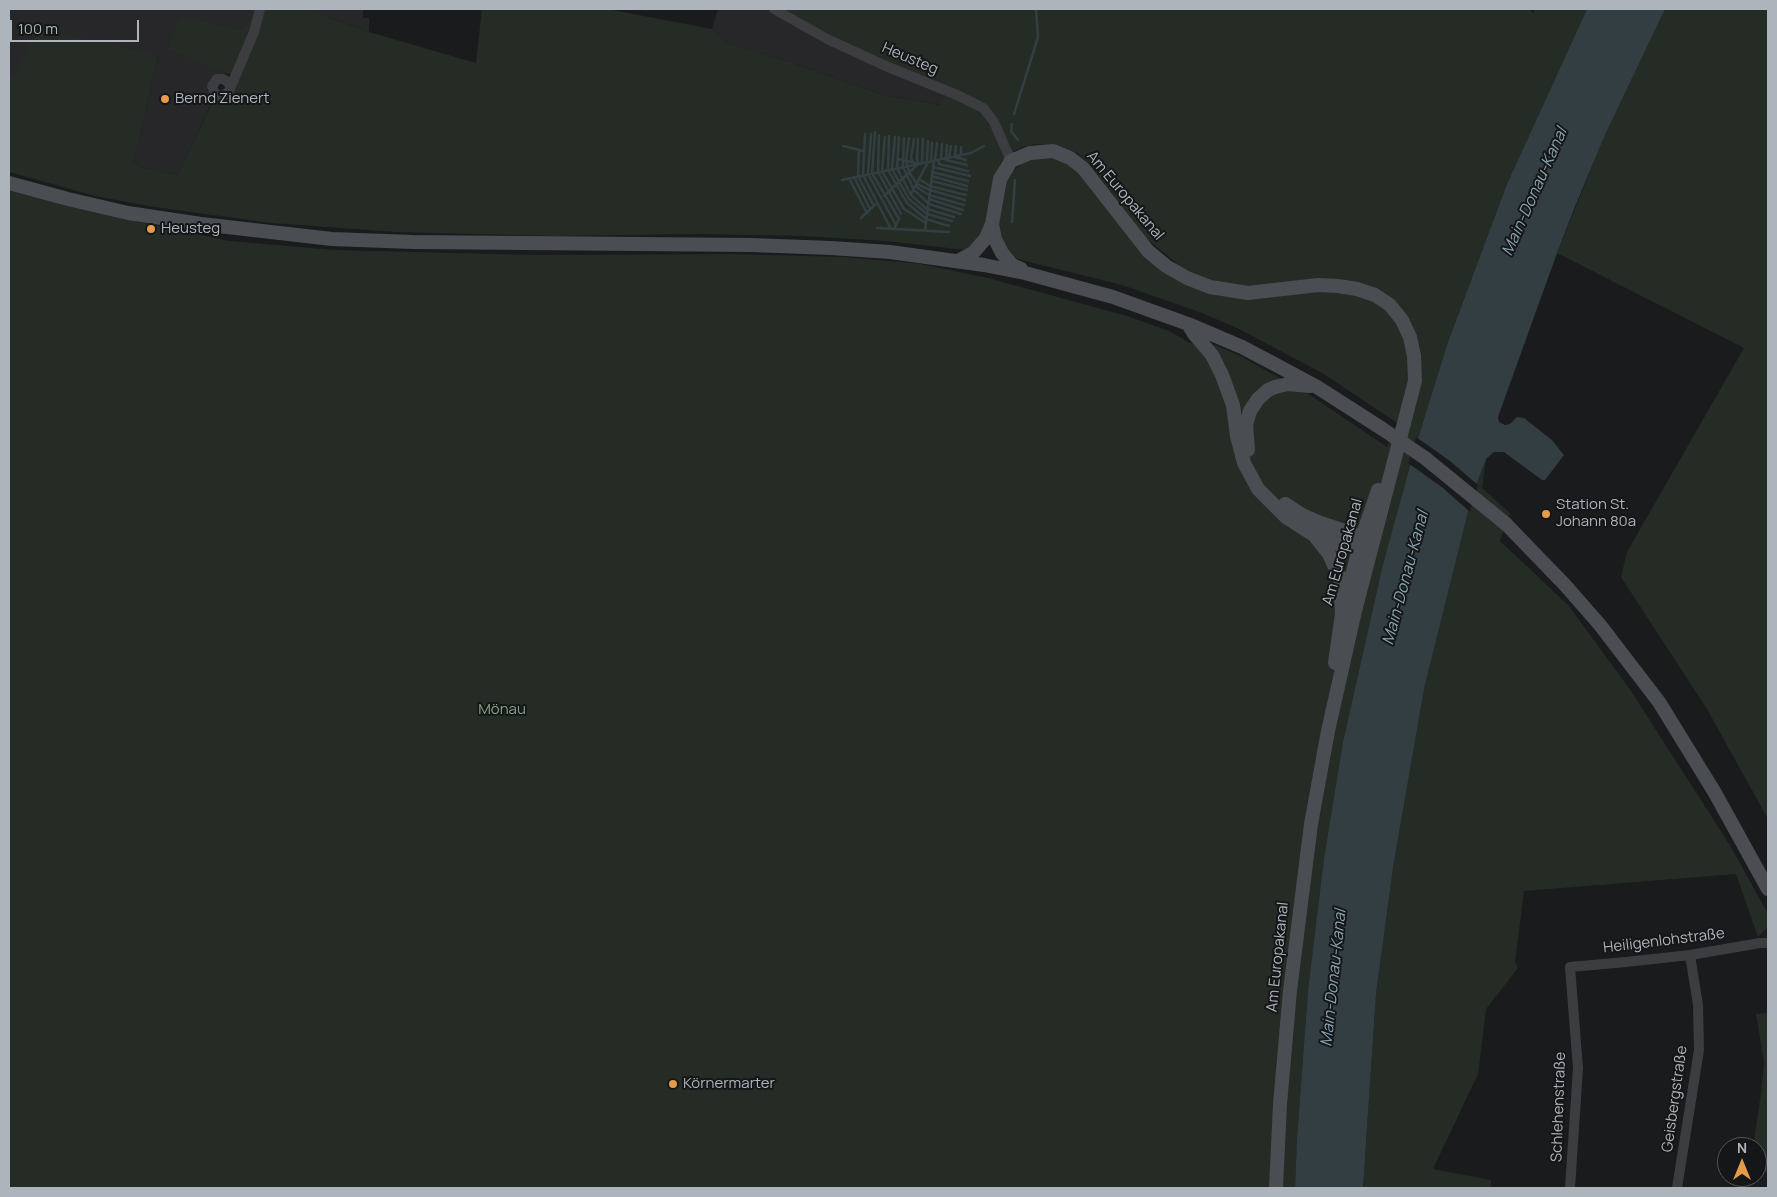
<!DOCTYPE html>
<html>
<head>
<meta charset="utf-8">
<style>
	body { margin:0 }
	#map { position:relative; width:1777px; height:1197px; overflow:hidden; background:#1a1b1d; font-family:Manrope,sans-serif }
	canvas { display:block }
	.frame { position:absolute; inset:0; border:10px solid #aeb4bb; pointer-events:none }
	.north { position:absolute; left:1717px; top:1137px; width:50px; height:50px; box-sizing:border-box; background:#151618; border:1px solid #525559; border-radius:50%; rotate:0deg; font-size:14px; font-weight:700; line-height:20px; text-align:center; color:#aeb4bb }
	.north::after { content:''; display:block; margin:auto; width:18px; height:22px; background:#e69b49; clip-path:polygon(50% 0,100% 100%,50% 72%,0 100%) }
	.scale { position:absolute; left:10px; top:20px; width:129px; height:22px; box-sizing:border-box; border:2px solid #aeb4bb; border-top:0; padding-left:6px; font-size:15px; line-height:18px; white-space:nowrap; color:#aeb4bb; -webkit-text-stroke:4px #151618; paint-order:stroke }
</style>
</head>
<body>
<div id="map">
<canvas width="1777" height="1197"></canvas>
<div class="frame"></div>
<div class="north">N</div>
<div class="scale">100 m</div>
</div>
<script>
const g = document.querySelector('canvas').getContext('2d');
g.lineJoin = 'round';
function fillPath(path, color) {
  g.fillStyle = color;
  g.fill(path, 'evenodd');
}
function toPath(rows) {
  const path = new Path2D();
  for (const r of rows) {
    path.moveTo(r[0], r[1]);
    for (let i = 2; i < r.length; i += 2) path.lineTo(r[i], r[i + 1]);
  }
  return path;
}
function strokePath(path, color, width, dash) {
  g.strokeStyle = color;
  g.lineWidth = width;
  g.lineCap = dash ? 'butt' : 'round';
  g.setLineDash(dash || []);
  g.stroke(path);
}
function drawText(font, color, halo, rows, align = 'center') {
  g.font = font + ' Manrope,sans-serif';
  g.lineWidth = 4;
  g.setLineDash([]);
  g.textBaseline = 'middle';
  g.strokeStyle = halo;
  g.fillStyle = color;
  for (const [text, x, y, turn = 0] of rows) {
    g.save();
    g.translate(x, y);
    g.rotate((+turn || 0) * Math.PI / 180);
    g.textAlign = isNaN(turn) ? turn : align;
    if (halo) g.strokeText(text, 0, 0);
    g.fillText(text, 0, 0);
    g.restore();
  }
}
fillPath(toPath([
	[9,9,260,9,241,29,181,18,166,49,229,73,217,75,213,78,208,84,208,91,214,98,178,175,141,167,134,162,158,55,14,78,9,73],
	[306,9,363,9,363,18,369,18,369,32],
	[718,9,766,9,781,17,945,94,941,105,883,95,781,59,725,43,712,29]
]), '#272729');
fillPath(toPath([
	[260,9,306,9,369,32,476,63,482,9,607,9,712,29,726,43,781,59,883,95,940,105,945,94,781,17,766,9,1529,9,1533,13,1535,9,1587,9,1507,184,1448,342,1382,568,1343,742,1324,858,1308,990,1297,1139,1295,1188,9,1188,9,190,119,218,230,241,334,250,541,255,728,254,845,257,921,264,988,278,1127,316,1169,331,1190,343,1206,341,1238,355,1304,391,1387,447,1397,423,1324,374,1239,329,1202,313,1122,285,1021,260,1010,255,998,235,1002,185,1010,173,1022,164,1035,158,1050,157,1057,159,1076,168,1135,245,1180,266,1147,239,1089,163,1077,153,1056,145,1035,144,1023,147,1012,152,1002,161,996,173,984,234,966,250,885,241,803,236,697,234,555,236,396,232,272,223,154,207,95,196,9,172,9,73,14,78,38,29,158,55,134,162,141,167,178,175,213,101,227,100,233,93,239,78,166,49,180,17,241,29],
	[1665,9,1768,9,1768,819,1707,709,1621,577,1627,552,1744,348,1557,253,1605,135],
	[1486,459,1482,488,1510,513,1500,541,1569,606,1631,691,1731,847,1768,914,1768,927,1758,937,1736,874,1524,891,1515,962,1518,968,1486,1009,1478,1074,1433,1169,1491,1180,1491,1188,1363,1188,1376,994,1393,868,1424,689,1472,496],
	[1768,1013,1768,1172,1757,1172,1757,1147,1753,1147,1761,1093,1764,1062,1756,1014]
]), '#252c25');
fillPath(toPath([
	[1587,9,1665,9,1605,135,1574,209,1557,253,1498,417,1499,422,1505,425,1510,424,1517,417,1524,418,1552,440,1564,455,1545,480,1542,480,1504,452,1494,452,1486,459,1472,496,1424,689,1393,868,1376,994,1363,1188,1295,1188,1297,1139,1308,990,1324,858,1343,742,1382,568,1414,452,1448,342,1507,184]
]), '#333e42');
fillPath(toPath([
	[1416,437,1450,461,1478,485,1470,512,1443,488,1408,463]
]), '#1a1b1d');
strokePath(toPath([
	[1014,114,1038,37,1036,9],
	[1012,124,1011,131,1018,140],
	[875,132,872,173,899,219],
	[865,134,863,175,891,229],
	[871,134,868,174,896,225],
	[879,135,878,172,901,214],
	[889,136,888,170,907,203,926,219,949,226],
	[885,137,882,171,904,209,926,223],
	[895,137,892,169,909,199,927,214,952,221],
	[899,137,897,168,911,195,927,209,954,217],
	[904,138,903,167,914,190,928,203],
	[909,138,906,161,909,172,917,184,930,190,965,200],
	[947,145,946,160,967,165],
	[843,146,864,151],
	[859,150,858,176,874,206],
	[961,155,961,147],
	[955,156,956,146],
	[949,157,951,146],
	[955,157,966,160],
	[898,159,915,163],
	[941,159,942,144],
	[935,160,937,143],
	[938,160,939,164,968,171],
	[931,161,932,143],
	[913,162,911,158,914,139],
	[922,162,923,139],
	[927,162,928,141],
	[918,164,917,159,918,139],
	[933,167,970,176],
	[932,172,968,181],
	[932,176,967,186],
	[854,177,870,209],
	[849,178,867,213],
	[919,179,930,186,966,195],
	[842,180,971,153,984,146],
	[932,181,967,190],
	[915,186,929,195,964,205],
	[911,194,928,162],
	[884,196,917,165],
	[929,199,963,210],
	[929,204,961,214],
	[861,218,877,203],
	[1012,222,1015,180],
	[877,228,949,232],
	[894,229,899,219],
	[925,231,934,161]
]), '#333e42', 2.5);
strokePath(toPath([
	[774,9,827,39,888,67,957,95,983,108,994,122,1011,161],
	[230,87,228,82,223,79,217,79,212,86,215,94,220,96,225,95,229,91,254,32,260,9],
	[1570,1188,1578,1068,1570,967,1626,962,1690,955,1760,943,1768,943],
	[1677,1188,1699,1050,1698,1005,1690,955]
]), '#3c3d41', 10);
strokePath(toPath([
	[9,183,68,199,128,213,201,224,332,239,413,242,751,245,831,248,890,252,984,265,1025,273,1113,297,1188,324,1242,347,1278,366,1317,387,1381,428],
	[992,224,995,239,1002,253,1012,265,1021,269],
	[958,261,973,253,986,238,992,224,1000,179,1011,161,1030,153,1053,151,1070,158,1083,168,1148,251,1166,266,1187,278,1210,287,1248,293,1318,285,1338,286,1357,289,1375,295,1390,305,1402,320,1410,337,1414,356,1415,381,1355,611,1328,731,1311,824,1290,991,1280,1104,1276,1188],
	[1188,324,1194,334,1212,355,1222,375,1233,405,1237,436,1244,463,1258,489,1286,517,1314,535,1329,554,1340,578,1342,614],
	[1248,450,1246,425,1250,411,1258,399,1268,390,1275,387,1288,384,1310,386],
	[1285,504,1302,515,1318,522,1362,537,1368,544],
	[1506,524,1565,585,1600,625,1659,702,1715,793,1768,889],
	[1315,535,1338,544,1360,547,1366,545],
	[1335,663,1342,614,1362,537,1378,490]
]), '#4a4d51', 14);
strokePath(toPath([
	[1381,428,1425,458,1506,524]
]), '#4a4d51', 14);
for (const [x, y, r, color] of [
	[165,99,5,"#e69b49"],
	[151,229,5,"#e69b49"],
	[1546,514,5,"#e69b49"],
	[673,1084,5,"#e69b49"]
]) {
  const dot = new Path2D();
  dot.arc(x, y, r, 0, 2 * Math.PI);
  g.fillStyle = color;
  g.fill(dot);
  strokePath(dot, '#151618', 2);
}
drawText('15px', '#aeb4bb', '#151618', [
	["Heusteg",910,59,23],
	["Am Europakanal",1125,196,50],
	["Am Europakanal",1343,552,-74],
	["Heiligenlohstraße",1664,941,-7],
	["Am Europakanal",1278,957,-84],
	["Geisbergstraße",1675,1099,-82],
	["Schlehenstraße",1559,1107,-88]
]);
drawText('15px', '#aeb4bb', '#151618', [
	["Bernd Zienert",175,99],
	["Heusteg",161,229],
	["Station St.",1556,505],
	["Johann 80a",1556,522],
	["Körnermarter",683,1084]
], 'left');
drawText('15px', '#89a487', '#151618', [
	["Mönau",502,710]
]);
drawText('italic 16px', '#88a5b3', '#151618', [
	["Main-Donau-Kanal",1535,192,-66],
	["Main-Donau-Kanal",1406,578,-75],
	["Main-Donau-Kanal",1334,978,-84]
]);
</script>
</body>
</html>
